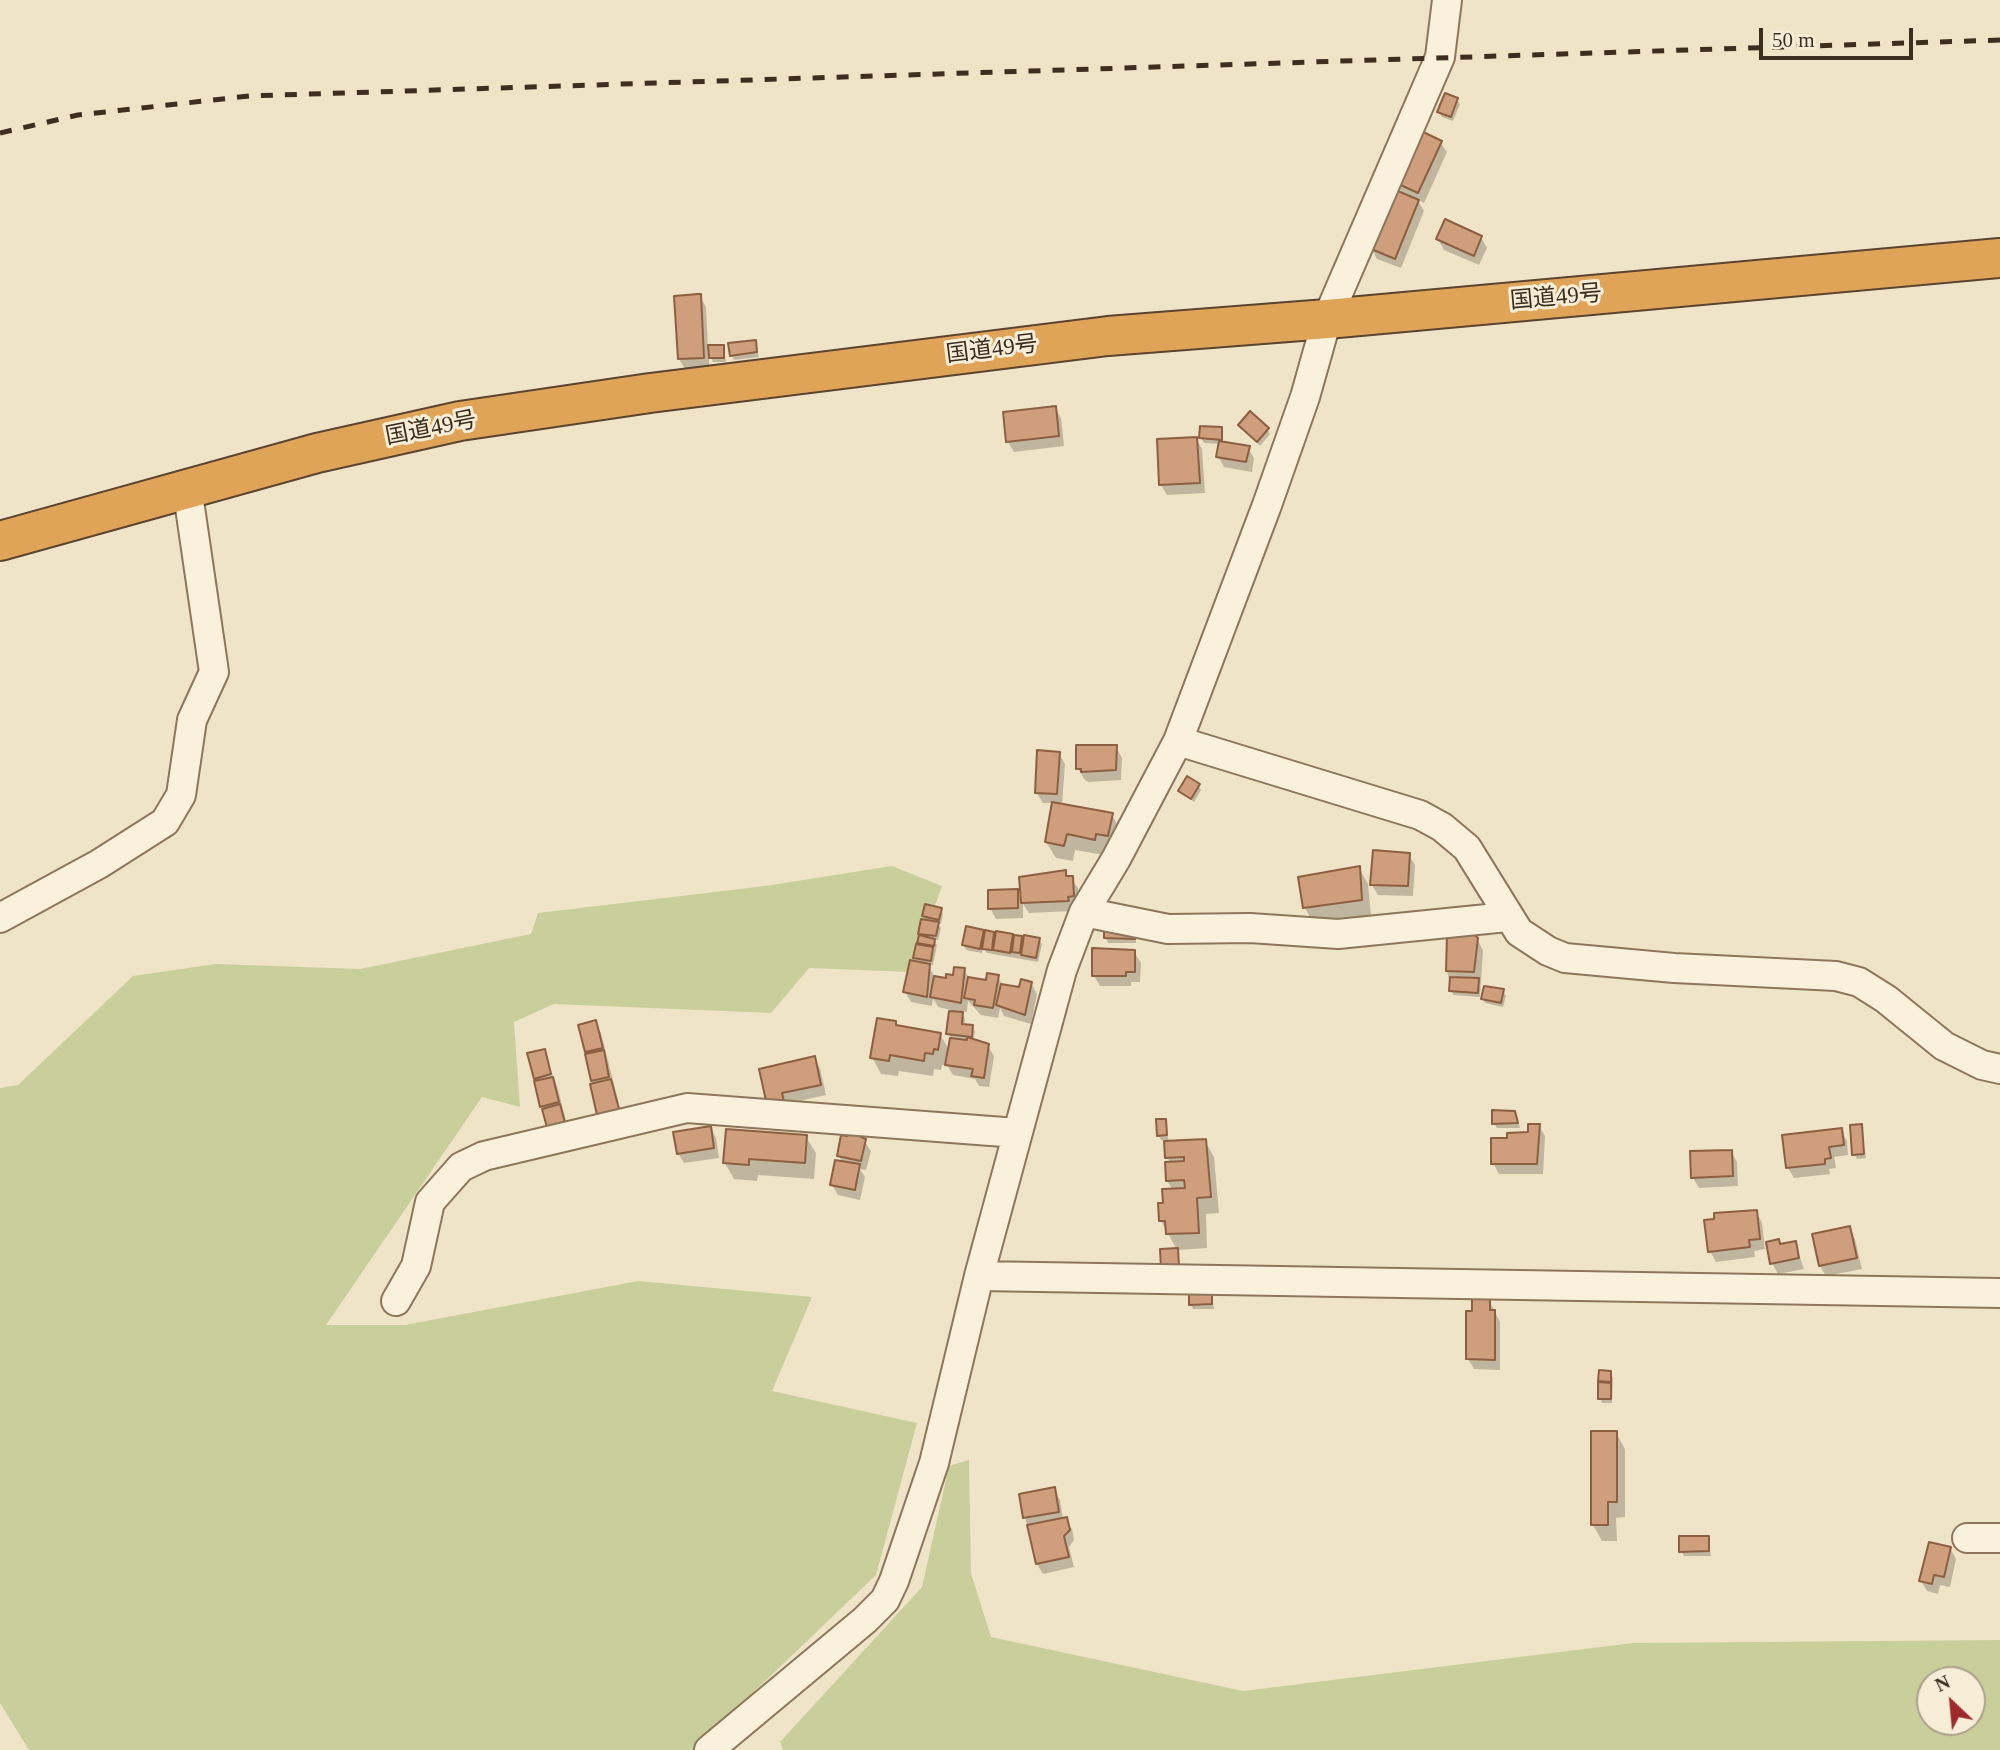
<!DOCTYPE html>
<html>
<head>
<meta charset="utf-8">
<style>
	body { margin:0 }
	#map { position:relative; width:2000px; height:1750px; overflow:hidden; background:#f0e4c8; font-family:"Times New Roman",serif }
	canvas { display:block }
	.north { position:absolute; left:1916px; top:1666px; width:70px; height:70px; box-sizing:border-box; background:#f7eed8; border:2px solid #ada18e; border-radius:50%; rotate:334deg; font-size:19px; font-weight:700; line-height:28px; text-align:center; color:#3d2e20 }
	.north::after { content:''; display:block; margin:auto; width:24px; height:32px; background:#9e2a2b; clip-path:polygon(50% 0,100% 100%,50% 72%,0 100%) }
	.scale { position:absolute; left:1759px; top:28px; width:154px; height:32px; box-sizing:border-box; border:4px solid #3d2e20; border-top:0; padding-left:9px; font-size:21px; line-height:24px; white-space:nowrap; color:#3d2e20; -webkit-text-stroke:5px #f7eed8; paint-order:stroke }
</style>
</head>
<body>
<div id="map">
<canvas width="2000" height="1750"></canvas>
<div class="north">N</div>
<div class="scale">50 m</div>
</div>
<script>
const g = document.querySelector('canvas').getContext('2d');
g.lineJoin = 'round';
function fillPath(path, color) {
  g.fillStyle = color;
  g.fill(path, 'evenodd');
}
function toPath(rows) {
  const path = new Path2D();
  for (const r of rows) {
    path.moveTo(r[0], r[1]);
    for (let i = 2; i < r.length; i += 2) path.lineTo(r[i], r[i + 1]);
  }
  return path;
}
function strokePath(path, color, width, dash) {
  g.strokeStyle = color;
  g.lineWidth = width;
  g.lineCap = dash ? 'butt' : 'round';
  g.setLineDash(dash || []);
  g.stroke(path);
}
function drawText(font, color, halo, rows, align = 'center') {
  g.font = font + ' "Times New Roman","Noto Sans JP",serif';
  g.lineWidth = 6;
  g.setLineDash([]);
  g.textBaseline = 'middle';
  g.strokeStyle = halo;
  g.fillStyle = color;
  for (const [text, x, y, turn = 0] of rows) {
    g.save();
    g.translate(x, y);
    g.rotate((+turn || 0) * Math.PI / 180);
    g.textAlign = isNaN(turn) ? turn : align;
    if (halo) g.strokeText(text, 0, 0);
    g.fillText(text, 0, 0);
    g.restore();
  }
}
fillPath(toPath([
	[892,866,942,886,911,972,809,968,771,1013,554,1004,514,1022,520,1107,482,1097,326,1325,405,1325,638,1281,812,1297,772,1391,917,1423,876,1575,693,1750,29,1750,0,1703,0,1088,18,1085,133,976,216,964,360,969,531,934,538,913,765,886],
	[969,1460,971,1573,991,1637,1243,1691,1633,1643,2000,1640,2000,1750,783,1750,780,1742,922,1587,949,1466],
	[1972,1680,1972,1722,1930,1722,1930,1680]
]), '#c9cf9b');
fillPath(toPath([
	[1457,99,1460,104,1453,121,1442,117,1439,112],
	[1440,142,1447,152,1424,203,1417,199,1424,211,1401,268,1377,259,1371,248,1403,195,1396,182],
	[1481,237,1487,248,1479,265,1444,250,1438,239],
	[700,296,706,307,708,347,723,347,726,362,713,362,709,354,709,368,685,369,679,359],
	[755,342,759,357,734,360,732,355],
	[1055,408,1061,418,1064,446,1014,452,1008,442],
	[1240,425,1267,429,1270,434,1260,446],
	[1221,428,1223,443,1248,448,1254,458,1252,472,1224,467,1218,456,1221,444,1204,443,1201,438],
	[1196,438,1202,449,1205,493,1167,495,1161,485],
	[1116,747,1122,758,1121,780,1088,782,1084,779,1078,768],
	[1059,754,1065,764,1062,805,1112,815,1121,831,1117,852,1105,849,1104,855,1075,850,1073,861,1056,858,1046,842,1054,803,1043,803,1036,792],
	[1198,785,1201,790,1194,802,1180,791],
	[1409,855,1415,865,1413,896,1378,895,1372,885],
	[1359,868,1368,884,1371,916,1314,924,1305,908,1300,878],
	[1065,872,1078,888,1079,906,1073,911,1029,913,1023,904,1023,918,996,919,990,908,1017,891,1022,901,1040,874],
	[940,909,943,914,941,924,937,923,941,928,938,940,933,939,937,945,933,965,928,964,935,978,947,980,964,970,970,979,987,982,998,977,1003,986,1020,990,1031,983,1037,994,1031,1024,1004,1016,1000,1008,998,1018,981,1015,968,1001,967,1012,960,1011,965,1019,964,1026,972,1027,975,1031,974,1040,988,1046,994,1056,989,1087,979,1086,975,1079,953,1075,947,1065,942,1065,941,1070,934,1069,933,1076,899,1071,898,1076,881,1074,872,1057,895,1022,898,1028,940,1034,949,1050,951,1010,938,1007,933,998,932,1006,911,1002,905,992,919,964,915,957,921,946,922,921,927,922,924,916],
	[967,928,993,933,996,938,997,933,1021,938,1025,944,1039,940,1042,944,1038,962,987,953,983,947,982,953,966,950,964,945],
	[1136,934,1136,943,1108,943,1106,938],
	[1477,939,1483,950,1480,997,1453,995,1447,971],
	[1134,952,1141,963,1140,982,1131,982,1131,986,1100,986,1094,976],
	[1503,991,1506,996,1503,1007,1485,1003,1483,999],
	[595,1022,601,1033,623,1120,599,1114,586,1052],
	[544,1051,558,1089,571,1141,542,1106,535,1078],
	[814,1058,820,1068,826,1095,786,1104,789,1117,761,1070],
	[1517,1117,1520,1128,1497,1128,1494,1123],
	[1165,1121,1169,1143,1205,1141,1214,1157,1219,1213,1206,1214,1207,1248,1177,1250,1181,1271,1166,1272,1177,1250,1161,1221,1173,1190,1167,1181,1169,1163,1166,1140,1161,1140,1159,1136],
	[1539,1126,1545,1136,1543,1174,1499,1174,1493,1163,1509,1140,1530,1134],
	[1861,1126,1866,1158,1857,1159,1854,1154],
	[710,1127,716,1138,719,1158,684,1163,678,1153],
	[1841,1130,1847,1141,1848,1155,1834,1157,1836,1168,1829,1169,1830,1174,1794,1178,1788,1168],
	[806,1137,816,1153,814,1179,758,1175,757,1181,734,1179,725,1163],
	[864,1141,871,1151,866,1170,860,1169,865,1177,860,1200,838,1195,832,1185,843,1163,838,1155],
	[1731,1151,1737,1162,1738,1186,1699,1188,1693,1178],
	[1756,1212,1762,1223,1765,1249,1754,1251,1755,1257,1716,1262,1710,1251],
	[1849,1228,1855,1239,1862,1269,1826,1276,1820,1266,1814,1235],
	[1795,1243,1804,1269,1778,1274,1772,1263,1781,1246],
	[1211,1294,1214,1309,1193,1309,1191,1304],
	[1489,1300,1500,1322,1500,1370,1474,1369,1468,1359,1473,1313],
	[1601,1372,1610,1373,1613,1378,1612,1403,1602,1403,1600,1398],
	[1616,1433,1625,1449,1625,1517,1616,1518,1617,1541,1602,1541,1593,1525],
	[1054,1489,1060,1500,1063,1519,1072,1529,1074,1540,1069,1547,1074,1567,1043,1574,1037,1564,1025,1517],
	[1708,1538,1711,1556,1684,1556,1681,1551],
	[1950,1548,1956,1559,1950,1587,1940,1585,1938,1594,1927,1591,1921,1581]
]), '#0003');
const building = toPath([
	[1445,93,1458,98,1451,117,1437,112,1445,93],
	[1417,129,1442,141,1418,193,1394,182,1417,129],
	[1393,189,1419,200,1395,259,1369,248,1393,189],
	[1445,219,1482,236,1474,256,1436,239,1445,219],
	[698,294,701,294,704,358,678,359,674,296,698,294],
	[756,340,757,352,730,356,728,343,756,340],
	[708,345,724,345,724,358,709,358,708,345],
	[1056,406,1059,436,1006,442,1003,412,1056,406],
	[1250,411,1269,428,1257,442,1238,425,1250,411],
	[1200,426,1222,427,1222,440,1199,438,1200,426],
	[1197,437,1200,483,1159,485,1157,439,1197,437],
	[1219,441,1250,446,1246,462,1216,457,1219,441],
	[1076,745,1117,745,1116,770,1081,772,1081,769,1076,769,1076,745],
	[1037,750,1060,752,1057,794,1035,793,1037,750],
	[1187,776,1200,784,1191,799,1178,791,1187,776],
	[1052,802,1113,813,1108,836,1096,834,1095,840,1067,834,1064,846,1045,842,1052,802],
	[1373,850,1410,853,1408,886,1370,885,1373,850],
	[1360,866,1362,900,1303,908,1298,877,1360,866],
	[1066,870,1066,876,1073,876,1074,896,1068,897,1069,901,1021,903,1019,877,1066,870],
	[1018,889,1018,908,988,909,988,890,1018,889],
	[925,904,942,908,939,920,922,916,925,904],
	[921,919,939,922,936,936,918,934,921,919],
	[966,926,984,930,980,949,962,945,966,926],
	[1104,928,1135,928,1135,939,1104,938,1104,928],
	[985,930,994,932,992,950,982,949,985,930],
	[996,931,1013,934,1010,953,993,950,996,931],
	[1447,934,1475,935,1478,938,1474,972,1446,971,1447,934],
	[919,935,935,939,934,946,917,943,919,935],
	[1014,935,1022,936,1020,953,1012,952,1014,935],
	[1024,935,1040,938,1036,958,1021,955,1024,935],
	[916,944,933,947,931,961,913,958,916,944],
	[1092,948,1135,950,1135,972,1126,972,1126,976,1092,976,1092,948],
	[910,960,930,964,927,997,903,992,910,960],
	[954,967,965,968,961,1003,930,997,934,976,946,978,946,974,953,975,954,967],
	[987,973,999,975,993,1008,974,1005,975,1000,964,998,968,977,986,980,987,973],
	[1450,977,1479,978,1478,993,1449,991,1450,977],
	[1021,979,1032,982,1025,1015,996,1005,1001,984,1019,987,1021,979],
	[1484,986,1504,989,1501,1003,1481,999,1484,986],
	[949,1011,963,1012,962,1024,973,1025,972,1037,946,1034,949,1011],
	[877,1018,896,1021,896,1025,941,1033,938,1050,934,1049,933,1054,925,1053,924,1061,890,1055,889,1061,870,1058,877,1018],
	[596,1020,603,1048,585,1052,578,1025,596,1020],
	[967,1037,989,1044,984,1078,971,1076,973,1069,945,1065,950,1038,967,1040,967,1037],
	[545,1049,551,1074,534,1079,527,1053,545,1049],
	[604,1050,609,1077,591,1081,585,1054,604,1050],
	[815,1056,821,1085,782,1093,785,1106,768,1110,759,1069,815,1056],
	[553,1077,559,1102,540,1107,534,1081,553,1077],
	[611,1079,619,1109,597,1115,590,1084,611,1079],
	[560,1104,567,1130,549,1135,542,1109,560,1104],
	[1492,1110,1515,1111,1518,1123,1492,1124,1492,1110],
	[1156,1119,1166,1119,1167,1135,1157,1136,1156,1119],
	[1528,1124,1540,1124,1537,1164,1491,1164,1491,1138,1507,1138,1507,1133,1528,1132,1528,1124],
	[1862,1124,1864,1154,1852,1155,1850,1125,1862,1124],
	[711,1126,714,1148,677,1154,673,1132,711,1126],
	[1842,1128,1844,1145,1829,1147,1831,1158,1825,1159,1825,1164,1786,1168,1782,1135,1842,1128],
	[726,1129,807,1135,805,1163,749,1159,749,1165,723,1163,726,1129],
	[848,1131,866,1139,861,1161,837,1156,841,1135,847,1136,848,1131],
	[1206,1139,1211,1197,1197,1198,1199,1233,1166,1234,1165,1221,1159,1221,1158,1203,1163,1203,1162,1189,1185,1188,1184,1180,1166,1181,1165,1162,1184,1161,1184,1157,1165,1158,1164,1141,1206,1139],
	[1732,1150,1733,1176,1691,1178,1690,1151,1732,1150],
	[835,1160,860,1164,855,1190,830,1185,835,1160],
	[1757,1210,1760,1239,1749,1240,1750,1247,1708,1252,1704,1220,1714,1219,1714,1213,1757,1210],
	[1850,1226,1857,1258,1819,1266,1812,1234,1850,1226],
	[1779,1239,1780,1244,1796,1241,1799,1258,1770,1264,1766,1242,1779,1239],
	[1178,1248,1179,1267,1161,1268,1160,1249,1178,1248],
	[1189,1292,1212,1292,1212,1304,1189,1305,1189,1292],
	[1472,1299,1490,1299,1490,1310,1495,1310,1495,1360,1466,1359,1466,1311,1472,1311,1472,1299],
	[1599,1370,1611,1371,1611,1382,1598,1381,1599,1370],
	[1598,1382,1611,1383,1611,1399,1598,1399,1598,1382],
	[1591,1431,1617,1431,1617,1502,1608,1502,1608,1525,1591,1525,1591,1431],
	[1055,1487,1059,1512,1023,1518,1019,1494,1055,1487],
	[1067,1517,1070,1530,1064,1536,1069,1557,1036,1564,1027,1525,1067,1517],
	[1679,1536,1709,1536,1709,1551,1679,1552,1679,1536],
	[1929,1542,1951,1547,1944,1577,1934,1575,1932,1584,1919,1581,1929,1542]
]);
fillPath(building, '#cf9f7d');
strokePath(building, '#8d5f41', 2);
const minor = toPath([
	[1178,741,1420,815,1442,827,1467,848,1519,932,1548,951,1565,958,1674,968,1836,976,1859,982,1886,999,1944,1046,1982,1065,2000,1069],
	[1084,912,1168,929,1250,928,1338,934,1507,917],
	[0,918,99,864,165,822,181,795,192,720,214,672,187,487],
	[979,1276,2000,1293],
	[396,1301,416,1266,430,1202,461,1167,484,1156,687,1108,1017,1133],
	[1967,1538,2000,1538],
	[709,1750,865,1620,885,1600,894,1581,934,1463,979,1276,1062,970,1084,912,1116,859,1178,741,1267,505,1305,397,1327,319,1440,57,1447,0]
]);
const highway = toPath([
	[0,541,317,453,460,421,650,393,1108,336,1327,319,2000,258]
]);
strokePath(minor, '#8d765c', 32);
strokePath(highway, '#5b4430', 42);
strokePath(minor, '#faf1dc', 28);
strokePath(highway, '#e0a458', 38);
strokePath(toPath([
	[0,133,78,115,249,96,2000,40]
]), '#3d2e20', 5, [12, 12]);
drawText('23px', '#3d2e20', '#f7eed8', [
	["国道49号",1556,298,-5],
	["国道49号",992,350,-7],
	["国道49号",431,429,-11]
]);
</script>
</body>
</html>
